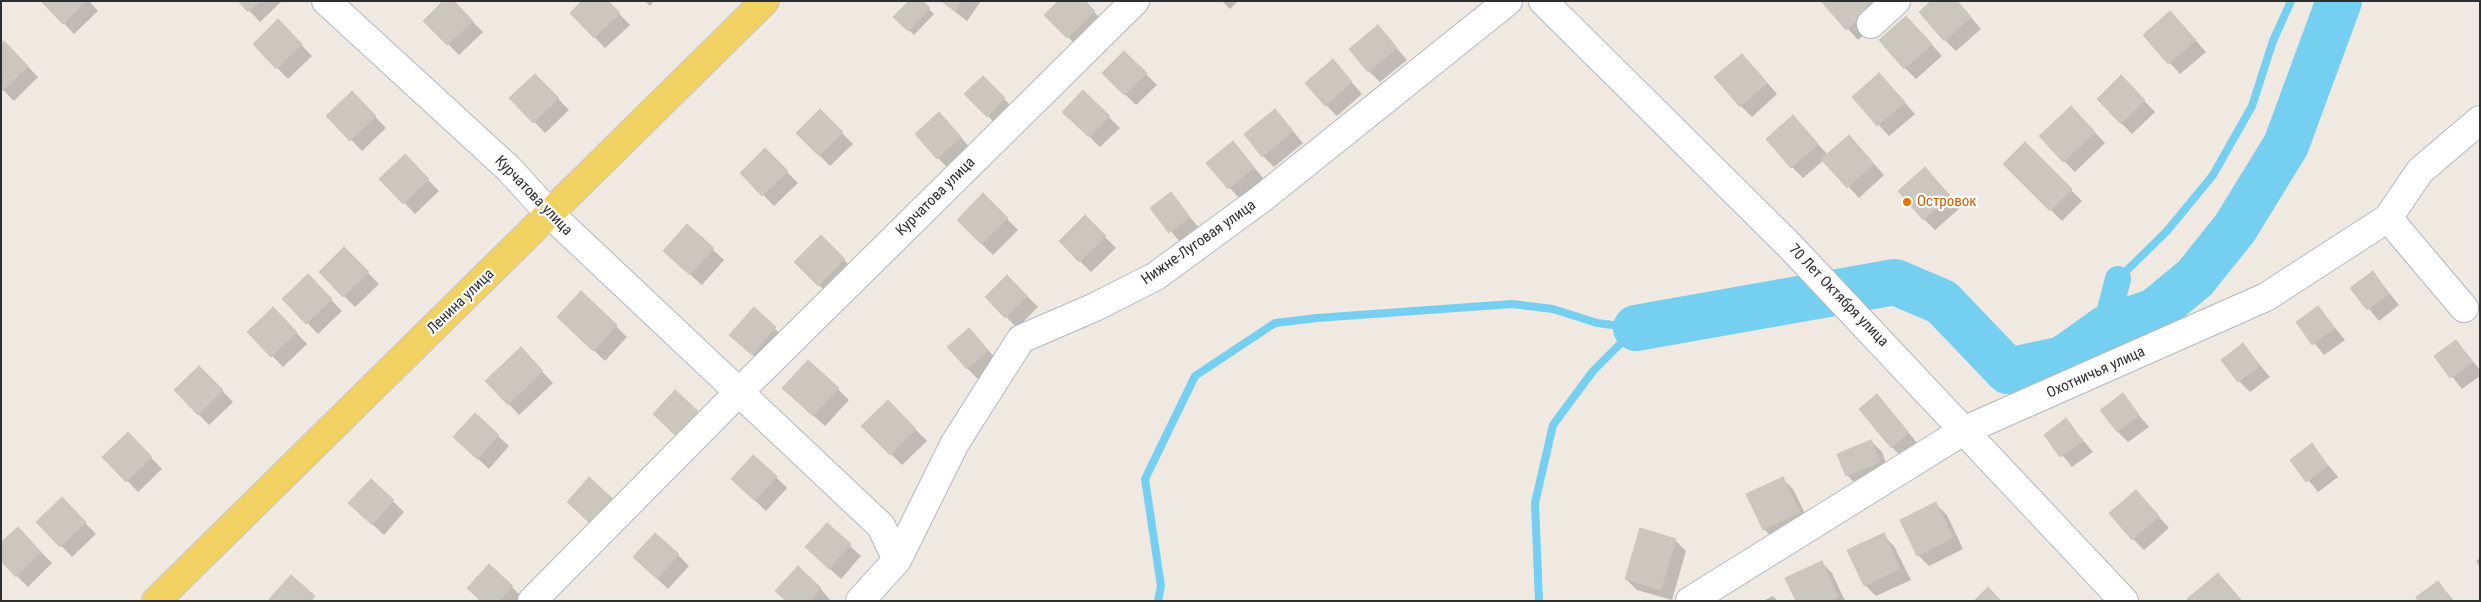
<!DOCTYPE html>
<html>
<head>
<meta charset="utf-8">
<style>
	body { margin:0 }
	#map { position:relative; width:2481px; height:602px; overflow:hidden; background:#efe9e1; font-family:"Roboto Condensed",sans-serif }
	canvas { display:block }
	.frame { position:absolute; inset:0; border:2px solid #2e2e2e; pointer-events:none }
</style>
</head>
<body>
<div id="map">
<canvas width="2481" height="602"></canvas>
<div class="frame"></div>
</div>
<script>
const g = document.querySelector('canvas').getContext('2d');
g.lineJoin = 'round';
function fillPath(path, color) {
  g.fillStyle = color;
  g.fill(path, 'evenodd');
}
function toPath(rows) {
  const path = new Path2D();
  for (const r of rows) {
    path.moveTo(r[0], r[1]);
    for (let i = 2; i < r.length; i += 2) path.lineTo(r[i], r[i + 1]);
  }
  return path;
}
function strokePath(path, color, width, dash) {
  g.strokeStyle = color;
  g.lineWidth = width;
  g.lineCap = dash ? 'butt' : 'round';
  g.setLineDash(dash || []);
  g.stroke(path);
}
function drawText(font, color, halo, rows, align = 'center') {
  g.font = font + ' "Roboto Condensed",sans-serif';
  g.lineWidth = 4.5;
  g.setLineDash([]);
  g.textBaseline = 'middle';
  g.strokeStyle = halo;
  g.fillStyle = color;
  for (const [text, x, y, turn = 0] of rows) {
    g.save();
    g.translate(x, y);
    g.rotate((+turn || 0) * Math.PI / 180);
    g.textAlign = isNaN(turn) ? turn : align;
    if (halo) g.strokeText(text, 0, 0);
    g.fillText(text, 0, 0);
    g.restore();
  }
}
fillPath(toPath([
	[43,1,89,1,98,11,74,34],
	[240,1,282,1,260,22],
	[452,1,483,32,459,55,425,21],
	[607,1,630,25,605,48,571,13],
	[645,1,654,1,650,6],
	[921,1,934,14,914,35,895,17],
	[941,1,981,1,967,21],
	[1083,1,1105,23,1079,48,1046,15],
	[1222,1,1238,1,1230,9],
	[1823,1,1884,17,1858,40],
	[1957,1,1981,29,1956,51,1945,40],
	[278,21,312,56,288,79,254,44],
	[2181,24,2206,52,2180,74,2145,36],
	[1378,26,1407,60,1380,82,1369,71],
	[1917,28,1942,56,1916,79,1905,68],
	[4,42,38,77,14,101,1,88,1,45],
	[1124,52,1157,85,1136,105,1103,73],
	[1333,61,1362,94,1337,116,1326,105],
	[1753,66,1777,94,1752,117,1741,106],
	[535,75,569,110,545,133,511,98],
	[2121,77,2155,112,2132,134,2098,99],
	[983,78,1015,110,999,127,966,94],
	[1890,86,1915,114,1889,136,1853,97],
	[1083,92,1120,128,1100,147,1064,112],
	[352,93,386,128,362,151,328,116],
	[1275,110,1303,143,1274,167,1263,156],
	[820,111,853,144,830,166,797,133],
	[1793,117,1828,155,1859,147,1884,175,1859,198,1824,160,1803,178,1792,167],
	[2082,119,2105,143,2075,172,2064,161],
	[950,125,971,149,949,169,938,158],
	[1233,143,1264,179,1240,199,1208,164],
	[2025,144,2082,201,2062,221,2005,164],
	[765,150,798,183,774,206,742,173],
	[404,156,439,191,415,214,381,179],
	[1925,169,1961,207,1935,230,1924,219],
	[1170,194,1200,229,1181,243,1151,208],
	[983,195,1018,230,993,255,958,220],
	[1085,217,1116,248,1091,272,1080,261],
	[687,226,724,260,702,285,676,262],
	[821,237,855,271,830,296,796,262],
	[344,249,379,284,355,307,344,296],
	[2373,273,2399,305,2379,321,2352,288],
	[308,276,342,311,318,334,284,299],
	[1007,276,1038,307,1017,328,987,297],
	[2318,307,2345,340,2324,355,2298,323],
	[273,309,307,344,283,367,249,332],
	[754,309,786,339,763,365,731,335],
	[616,326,627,337,605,361,570,328],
	[969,329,998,361,978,379,967,368],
	[2456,341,2480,370,2480,376,2462,389,2436,356],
	[2243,345,2270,377,2250,392,2239,381],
	[531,360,553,383,519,415,509,404],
	[199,367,233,402,209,425,175,390],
	[838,389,849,400,825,426,795,399],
	[675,392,708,423,688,446,665,425],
	[2122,395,2149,427,2128,442,2117,431],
	[1877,396,1919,445,1903,458,1892,447],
	[888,402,927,441,902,465,863,426],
	[2066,420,2093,452,2072,467,2046,435],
	[128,434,162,469,138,492,104,457],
	[498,436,509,446,489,469,466,448],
	[1871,441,1882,452,1890,473,1858,486,1847,475],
	[2312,445,2338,477,2318,492,2292,460],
	[776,477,787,488,766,511,744,490],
	[1782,478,1793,489,1810,524,1775,540,1764,529],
	[371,480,404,512,384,535,361,514],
	[2136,491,2169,528,2144,550,2133,539],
	[62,499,96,534,72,557,38,522],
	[1936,504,1947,515,1963,549,1929,566,1918,555],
	[827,525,861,556,841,579,818,558],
	[18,529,52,563,28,587,1,560],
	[1883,535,1894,546,1911,580,1876,596,1865,585,1849,551],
	[1675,540,1686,551,1672,600,1637,590,1626,579],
	[678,555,689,566,668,589,646,568],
	[2480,558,2480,567,2476,561],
	[1821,562,1832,573,1845,601,1797,601],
	[798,568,821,589,831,601,787,601],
	[2438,582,2454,601,2420,601],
	[512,587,523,598,520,601,481,601],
	[1773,596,1778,601,1763,601]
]), '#0003');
strokePath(toPath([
	[2118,279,2167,231,2213,175,2252,106,2273,41,2291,1],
	[1158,601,1161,586,1145,479,1195,376,1275,323,1317,318,1512,304,1553,309,1597,323,1636,328],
	[1539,601,1535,503,1553,425,1593,371,1636,328]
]), '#75cff0', 8);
strokePath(toPath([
	[2105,329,2118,279]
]), '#75cff0', 26);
strokePath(toPath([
	[1636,328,1895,282,1942,302,2008,371,2063,359,2105,329,2155,311,2195,278,2235,228,2286,145,2339,1]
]), '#75cff0', 46);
const building = toPath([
	[41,1,86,1,63,24,41,1],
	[238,1,260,1,248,12,238,1],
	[443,1,454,1,473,21,447,45,423,21,443,1],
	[582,1,608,1,620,13,594,38,570,13,582,1],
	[909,1,923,1,930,8,908,31,893,17,909,1],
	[943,1,962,1,955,11,943,1],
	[1058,1,1085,1,1095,11,1067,38,1044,15,1058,1],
	[1821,1,1870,1,1874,5,1846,30,1821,1],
	[1931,1,1957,1,1971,17,1944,41,1919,12,1931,1],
	[2170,11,2196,40,2168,64,2143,35,2170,11],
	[1906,16,1932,44,1904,69,1879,40,1906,16],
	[278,19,302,44,276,69,253,44,278,19],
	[1378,25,1397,48,1368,72,1349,49,1378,25],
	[4,41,28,66,2,91,1,43,4,41],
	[1124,51,1147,73,1124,95,1102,73,1124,51],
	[1742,54,1767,83,1740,107,1714,77,1742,54],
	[1333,59,1352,82,1325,106,1305,83,1333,59],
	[1879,73,1905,102,1877,126,1852,97,1879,73],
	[535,74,559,98,533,123,509,98,535,74],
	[2121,75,2145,100,2121,124,2097,99,2121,75],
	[983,76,1005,98,987,117,964,94,983,76],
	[1083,90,1110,116,1089,137,1062,112,1083,90],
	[352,91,376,116,350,141,326,116,352,91],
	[2071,106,2095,132,2063,162,2039,136,2071,106],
	[820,109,843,132,819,156,796,133,820,109],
	[1275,109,1293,131,1262,157,1244,134,1275,109],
	[939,112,961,137,937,159,915,134,939,112],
	[1793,115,1818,144,1791,168,1766,139,1793,115],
	[1849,135,1874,164,1847,188,1821,159,1849,135],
	[1233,141,1254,167,1228,189,1206,163,1233,141],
	[2025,142,2072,189,2050,211,2003,164,2025,142],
	[765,148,788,171,762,196,740,173,765,148],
	[405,154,429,179,403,204,379,179,405,154],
	[1925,167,1950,196,1923,220,1898,191,1925,167],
	[1171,192,1190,217,1169,233,1150,208,1171,192],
	[983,193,1008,218,981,244,957,220,983,193],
	[1085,215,1106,236,1079,262,1059,241,1085,215],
	[687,224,714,248,690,275,663,251,687,224],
	[821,235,845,259,818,286,794,262,821,235],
	[344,247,369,272,343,297,319,272,344,247],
	[2373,271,2389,294,2367,310,2350,288,2373,271],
	[308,274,332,299,306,324,282,299,308,274],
	[1007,275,1027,296,1005,318,985,297,1007,275],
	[581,291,617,325,593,351,557,317,581,291],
	[2318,306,2335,328,2312,345,2296,322,2318,306],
	[273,307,297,332,271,357,247,332,273,307],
	[754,307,776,327,752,355,729,335,754,307],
	[969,328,988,350,967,369,947,347,969,328],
	[2456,340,2473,362,2450,378,2434,356,2456,340],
	[2243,343,2260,366,2238,382,2221,360,2243,343],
	[521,347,543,371,508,405,485,381,521,347],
	[808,360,839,388,813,416,782,388,808,360],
	[199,366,223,390,198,415,174,390,199,366],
	[675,390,698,411,676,436,653,414,675,390],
	[2123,393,2139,415,2117,432,2100,410,2123,393],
	[1877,394,1909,433,1891,448,1859,409,1877,394],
	[888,400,916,429,890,455,861,426,888,400],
	[475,413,499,435,477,459,453,437,475,413],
	[2066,418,2083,441,2060,457,2044,435,2066,418],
	[128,432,152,457,126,482,102,457,128,432],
	[1871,440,1880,462,1846,476,1837,454,1871,440],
	[2312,443,2328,466,2306,482,2290,460,2312,443],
	[753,455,777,476,755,501,731,479,753,455],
	[589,477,613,499,591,524,567,502,589,477],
	[1783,477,1800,512,1763,530,1746,494,1783,477],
	[371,479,394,500,372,525,348,503,371,479],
	[2136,490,2159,516,2132,540,2109,513,2136,490],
	[62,497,86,522,60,547,36,522,62,497],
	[1936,502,1953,538,1917,556,1900,520,1936,502],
	[827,523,851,544,829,569,805,547,827,523],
	[18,527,41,552,16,577,1,561,1,542,18,527],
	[1640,528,1676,539,1661,590,1625,579,1640,528],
	[655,533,679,554,657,579,633,557,655,533],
	[1884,533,1900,569,1864,586,1847,550,1884,533],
	[1822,561,1838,597,1829,601,1796,601,1785,578,1822,561],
	[489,564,513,586,499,601,481,601,467,588,489,564],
	[798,566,821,588,810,601,786,601,775,591,798,566],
	[2218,573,2242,601,2188,601,2187,599,2218,573],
	[291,575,315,596,311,601,271,601,269,599,291,575],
	[2438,581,2452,601,2418,601,2416,597,2438,581],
	[1988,587,2001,601,1974,601,1988,587]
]);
fillPath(building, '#cbc7bf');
strokePath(building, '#cbc5ba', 1);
const minor = toPath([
	[326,1,509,169,550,214,881,526,897,560],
	[1543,1,1790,246,2124,601],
	[1871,24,1896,1],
	[2388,218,2464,308],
	[532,601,738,393,1135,1],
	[860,601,897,560,955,443,1021,339,1095,307,1156,276,1261,199,1508,1],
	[1690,601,1963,431,2266,297,2388,218,2420,171,2480,120]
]);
const major = toPath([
	[156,601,765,1]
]);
strokePath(minor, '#b4b7c1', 30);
strokePath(major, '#c9c9c9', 30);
strokePath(minor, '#fff', 28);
strokePath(major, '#f2d163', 28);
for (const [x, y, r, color] of [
	[1907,202,5,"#e8710a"]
]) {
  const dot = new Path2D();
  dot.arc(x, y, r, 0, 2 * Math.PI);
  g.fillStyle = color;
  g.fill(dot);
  strokePath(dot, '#fff', 2);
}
drawText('15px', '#2e2e2e', '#fff', [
	["Курчатова улица",533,196,46],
	["Курчатова улица",936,197,-45],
	["Нижне-Луговая улица",1199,243,-35],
	["70 Лет Октября улица",1838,296,46],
	["Ленина улица",461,302,-44],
	["Охотничья улица",2096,373,-24]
]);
drawText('15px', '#c56008', '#fff', [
	["Островок",1917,202]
], 'left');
</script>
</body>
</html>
